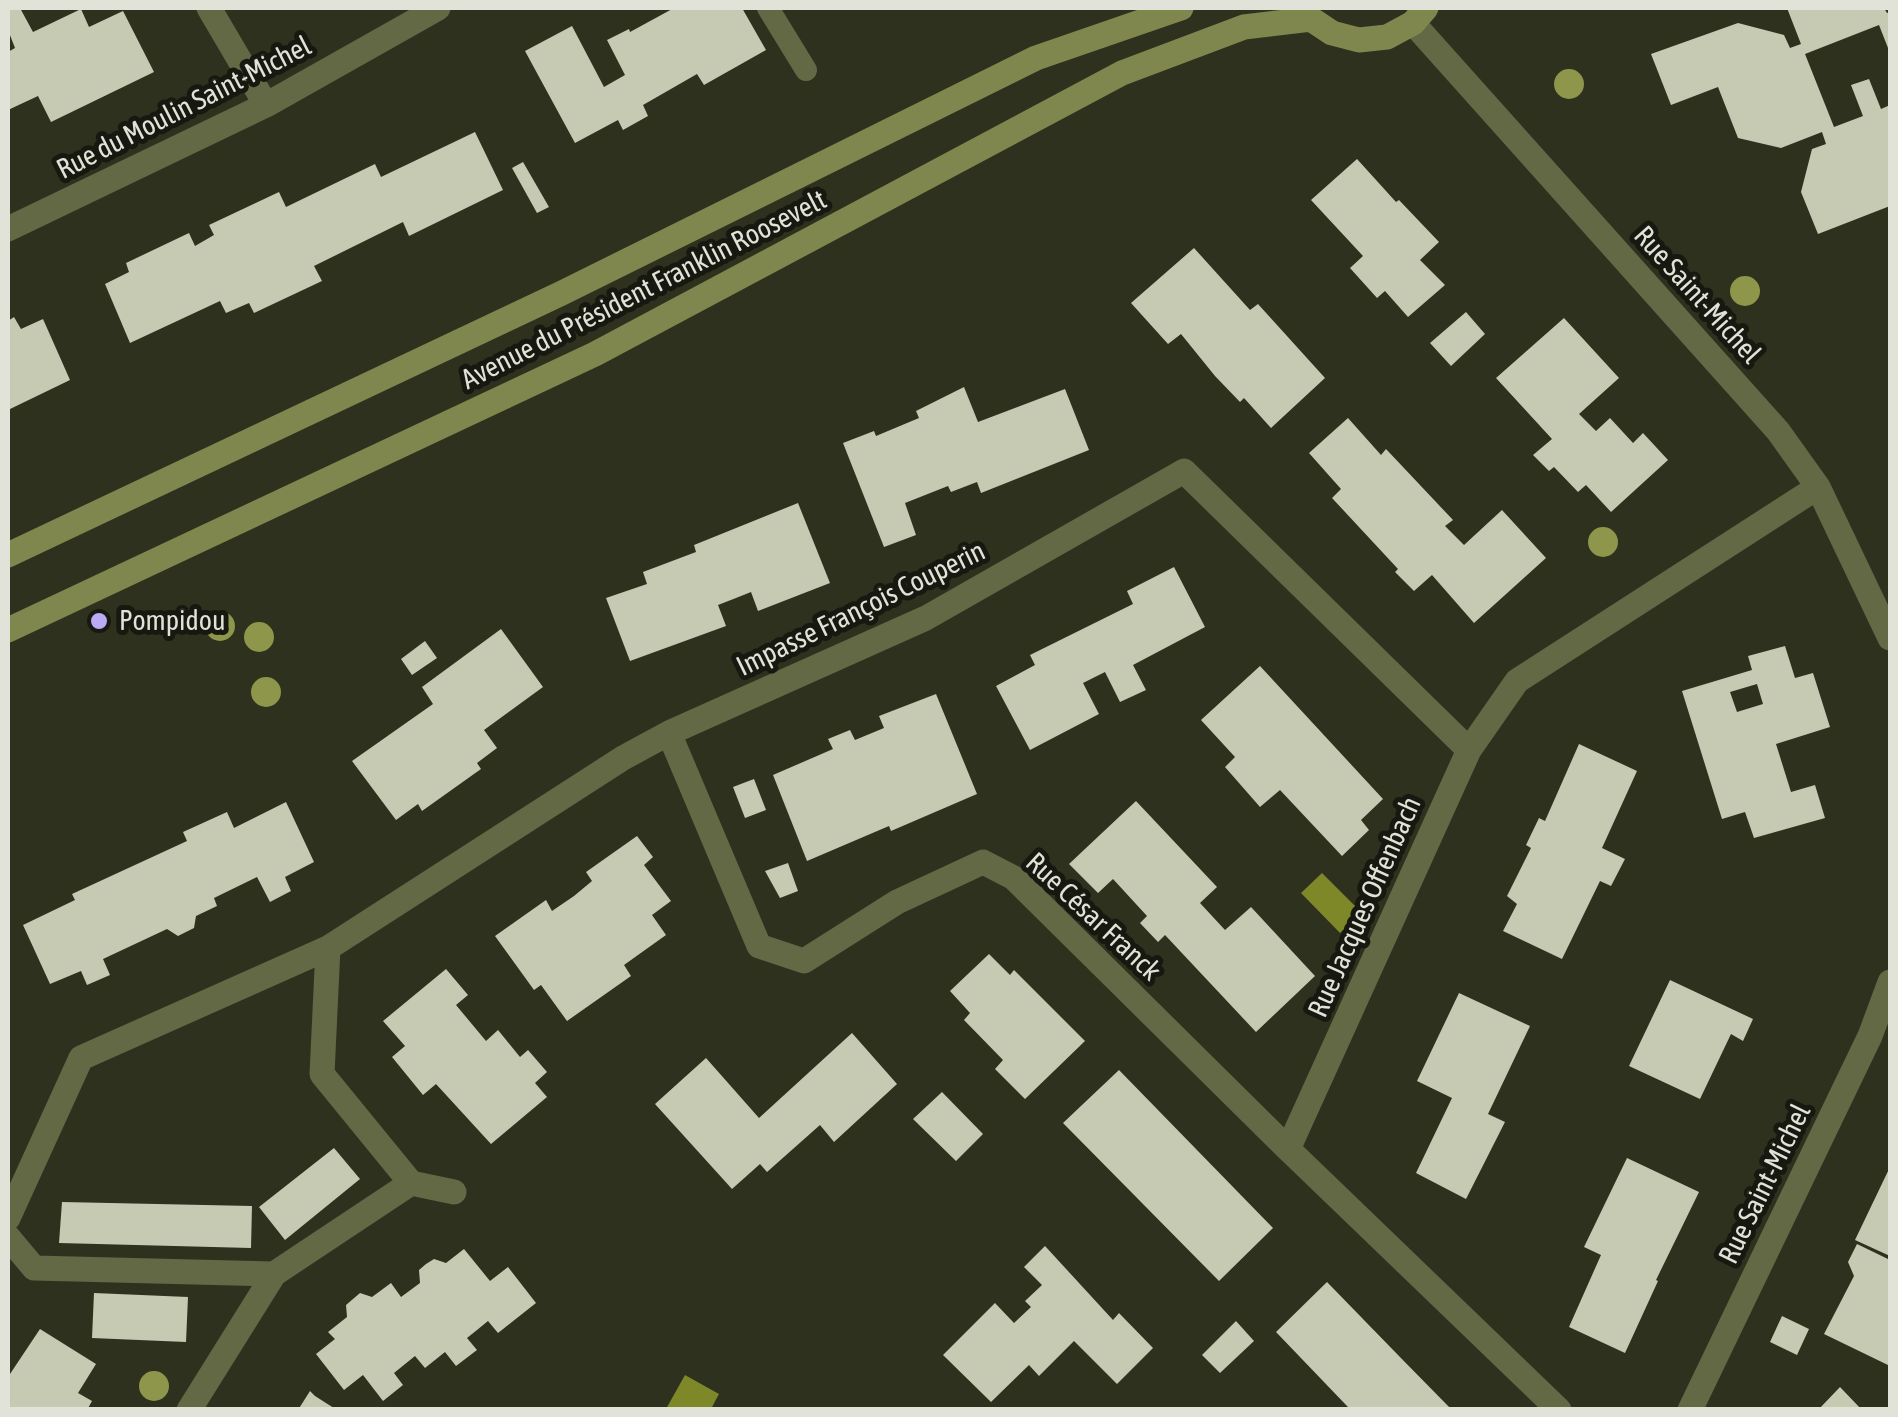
<!DOCTYPE html>
<html>
<head>
<meta charset="utf-8">
<style>
	body { margin:0 }
	#map { position:relative; width:1898px; height:1417px; overflow:hidden; background:#2f311f; font-family:"Asap Condensed",sans-serif }
	canvas { display:block }
	.frame { position:absolute; inset:0; border:10px solid #e1e3d8; pointer-events:none }
</style>
</head>
<body>
<div id="map">
<canvas width="1898" height="1417"></canvas>
<div class="frame"></div>
</div>
<script>
const g = document.querySelector('canvas').getContext('2d');
g.lineJoin = 'round';
function fillPath(path, color) {
  g.fillStyle = color;
  g.fill(path, 'evenodd');
}
function toPath(rows) {
  const path = new Path2D();
  for (const r of rows) {
    path.moveTo(r[0], r[1]);
    for (let i = 2; i < r.length; i += 2) path.lineTo(r[i], r[i + 1]);
  }
  return path;
}
function strokePath(path, color, width, dash) {
  g.strokeStyle = color;
  g.lineWidth = width;
  g.lineCap = dash ? 'butt' : 'round';
  g.setLineDash(dash || []);
  g.stroke(path);
}
function drawText(font, color, halo, rows, align = 'center') {
  g.font = font + ' "Asap Condensed",sans-serif';
  g.lineWidth = 10;
  g.setLineDash([]);
  g.textBaseline = 'middle';
  g.strokeStyle = halo;
  g.fillStyle = color;
  for (const [text, x, y, turn = 0] of rows) {
    g.save();
    g.translate(x, y);
    g.rotate((+turn || 0) * Math.PI / 180);
    g.textAlign = isNaN(turn) ? turn : align;
    if (halo) g.strokeText(text, 0, 0);
    g.fillText(text, 0, 0);
    g.restore();
  }
}
fillPath(toPath([
	[1322,873,1362,913,1340,933,1301,893],
	[685,1375,719,1394,711,1409,666,1409]
]), '#7e8828');
fillPath(toPath([
	[8,8,20,8,33,32,81,9,89,27,123,11,154,72,51,122,38,96,8,110,8,52,15,48,8,30],
	[674,8,742,8,766,50,704,85,697,74,643,105,648,116,623,130,618,120,575,143,525,51,572,26,604,87,625,75,607,40,629,29,630,32],
	[1787,8,1884,8,1887,13,1890,12,1890,53,1879,25,1805,54,1834,127,1863,116,1851,85,1869,79,1881,109,1890,105,1890,206,1818,234,1801,192,1812,149,1826,144,1822,132,1781,148,1738,138,1718,87,1671,105,1651,54,1738,23,1784,35,1790,48,1801,44],
	[475,132,503,190,409,236,403,222,314,266,322,281,254,313,249,303,226,313,220,301,130,343,105,284,129,272,126,263,189,233,195,246,214,235,209,225,279,192,286,207,375,164,381,177],
	[1357,159,1396,202,1399,200,1439,242,1420,260,1445,285,1408,317,1385,291,1377,298,1350,268,1363,256,1311,200],
	[523,162,549,207,537,213,512,168],
	[1194,248,1250,310,1258,304,1325,378,1271,428,1244,398,1240,402,1215,376,1181,334,1168,344,1131,303],
	[1466,312,1485,334,1451,366,1430,343],
	[14,317,21,329,43,319,70,380,8,410,8,321],
	[1564,318,1619,378,1579,414,1596,431,1610,418,1633,443,1643,433,1668,460,1611,512,1586,485,1578,492,1554,467,1549,471,1533,455,1552,439,1496,378],
	[964,387,978,422,1065,389,1089,450,981,493,977,482,951,492,948,486,905,503,916,535,884,547,843,443,874,431,876,436,919,418,916,411],
	[1348,418,1381,455,1386,449,1453,520,1445,526,1464,545,1502,510,1546,558,1474,623,1432,575,1414,591,1395,572,1398,569,1332,498,1341,489,1309,453],
	[798,503,830,583,758,611,751,592,736,598,718,605,726,626,630,661,606,598,647,584,643,572,696,552,694,545],
	[1174,567,1205,627,1133,665,1146,690,1120,702,1105,672,1083,683,1099,714,1030,750,996,686,1035,665,1030,655,1133,604,1127,591],
	[501,629,543,687,484,730,497,748,477,763,481,769,422,811,418,804,396,820,352,761,433,704,422,687],
	[425,641,437,658,412,675,401,659],
	[1785,646,1795,678,1813,673,1830,727,1776,744,1791,792,1815,785,1825,818,1754,838,1745,812,1722,819,1682,691,1752,670,1748,656],
	[1757,684,1763,704,1737,712,1730,692],
	[1260,666,1383,799,1361,820,1369,830,1342,856,1280,790,1260,807,1225,767,1235,757,1201,720],
	[936,694,977,794,891,831,889,826,807,861,773,775,833,749,828,739,850,730,855,740,884,728,879,716],
	[1579,744,1637,771,1602,848,1625,859,1611,886,1600,881,1562,959,1503,931,1517,904,1507,896,1531,848,1526,845,1539,818,1545,821],
	[754,779,766,810,745,818,733,787],
	[1136,801,1217,887,1200,903,1225,930,1251,907,1315,976,1256,1032,1165,935,1158,942,1140,923,1147,916,1113,879,1098,893,1069,864],
	[286,802,314,862,285,877,291,891,270,902,257,877,214,898,217,906,196,916,194,928,178,936,167,929,103,959,110,975,87,985,81,971,50,984,23,925,75,900,72,894,187,841,183,832,227,812,234,828],
	[637,836,653,857,644,865,671,901,652,915,666,935,624,965,631,976,567,1021,541,985,534,990,495,936,546,900,552,911,574,896,592,881,586,872],
	[788,863,798,891,780,898,765,871],
	[989,954,1010,975,1014,970,1085,1041,1025,1099,995,1069,1003,1060,964,1020,970,1013,950,991],
	[446,969,468,995,456,1005,486,1041,498,1030,520,1057,528,1050,547,1072,535,1083,547,1097,491,1144,436,1084,423,1095,392,1057,405,1046,383,1021],
	[1670,980,1753,1019,1743,1041,1731,1034,1700,1099,1629,1066],
	[1459,993,1530,1026,1488,1114,1505,1122,1466,1199,1416,1173,1452,1098,1417,1081],
	[852,1033,897,1084,834,1142,820,1125,767,1172,760,1164,732,1189,655,1104,706,1058,759,1118],
	[1119,1070,1273,1228,1219,1281,1063,1123],
	[942,1092,983,1134,956,1161,913,1119],
	[334,1148,360,1179,285,1240,259,1207],
	[1627,1158,1699,1192,1656,1280,1658,1281,1625,1353,1569,1327,1601,1255,1584,1247],
	[1890,1167,1890,1256,1855,1240],
	[62,1202,252,1206,251,1248,59,1243],
	[1857,1244,1890,1260,1890,1366,1824,1334,1854,1276,1848,1262],
	[1045,1246,1113,1320,1119,1313,1153,1348,1117,1384,1074,1341,1039,1376,1029,1365,991,1402,943,1355,995,1303,1014,1323,1031,1307,1025,1301,1042,1285,1024,1267],
	[464,1249,490,1281,508,1267,536,1303,498,1333,488,1321,477,1330,467,1338,477,1350,456,1366,445,1352,425,1368,415,1356,394,1373,403,1385,383,1401,363,1375,344,1390,316,1354,335,1339,328,1332,347,1317,346,1305,360,1293,372,1297,391,1283,401,1297,420,1283,419,1270,426,1264,434,1259,446,1263],
	[1327,1282,1398,1355,1452,1410,1351,1410,1347,1406,1276,1332],
	[94,1293,188,1297,186,1342,92,1338],
	[1782,1316,1809,1329,1797,1355,1770,1342],
	[1236,1321,1254,1341,1220,1373,1202,1355],
	[40,1329,96,1364,78,1393,92,1401,87,1410,8,1410,8,1377],
	[1840,1387,1862,1410,1818,1410],
	[310,1391,315,1396,337,1410,298,1410]
]), '#c6cab3');
strokePath(toPath([
	[768,8,806,70]
]), '#636845', 22);
strokePath(toPath([
	[209,8,266,105],
	[1413,23,1778,431,1818,487,1890,638],
	[8,229,266,105,438,8],
	[669,733,759,946,804,961,897,902,983,862,1014,878,1288,1149],
	[328,948,322,1074,411,1183],
	[8,1218,81,1058,328,948,623,758,669,733,926,618,1184,471,1469,750],
	[8,1237,34,1268,274,1274,411,1183,454,1192],
	[189,1410,274,1274],
	[1559,1410,1288,1149,1469,750,1517,681,1818,487],
	[1690,1410,1870,1036,1890,982]
]), '#636845', 25);
strokePath(toPath([
	[1303,8,1311,19,1332,33,1359,40,1387,37,1413,23,1426,8],
	[8,555,562,293,1036,58,1181,8],
	[8,630,595,354,1122,73,1244,27,1311,19]
]), '#7f874e', 25);
g.fillStyle = '#8d964b';
for (const [x, y] of [
	[1569,84],
	[1745,291],
	[1603,542],
	[220,626],
	[259,637],
	[266,692],
	[154,1386]
]) {
  g.beginPath();
  g.arc(x, y, 15, 0, 2 * Math.PI);
  g.fill();
}
for (const [x, y, r, color] of [
	[99,621,10,"#bca9f5"]
]) {
  const dot = new Path2D();
  dot.arc(x, y, r, 0, 2 * Math.PI);
  g.fillStyle = color;
  g.fill(dot);
  strokePath(dot, '#171810', 4);
}
drawText('28px', '#e1e3d8', '#171810', [
	["Rue du Moulin Saint-Michel",184,108,-27],
	["Avenue du Président Franklin Roosevelt",644,290,-27],
	["Rue Saint-Michel",1697,295,48],
	["Impasse François Couperin",861,609,-26],
	["Rue Jacques Offenbach",1365,907,-66],
	["Rue César Franck",1093,917,43],
	["Rue Saint-Michel",1765,1184,-64]
]);
drawText('28px', '#e1e3d8', '#171810', [
	["Pompidou",119,621]
], 'left');
</script>
</body>
</html>
